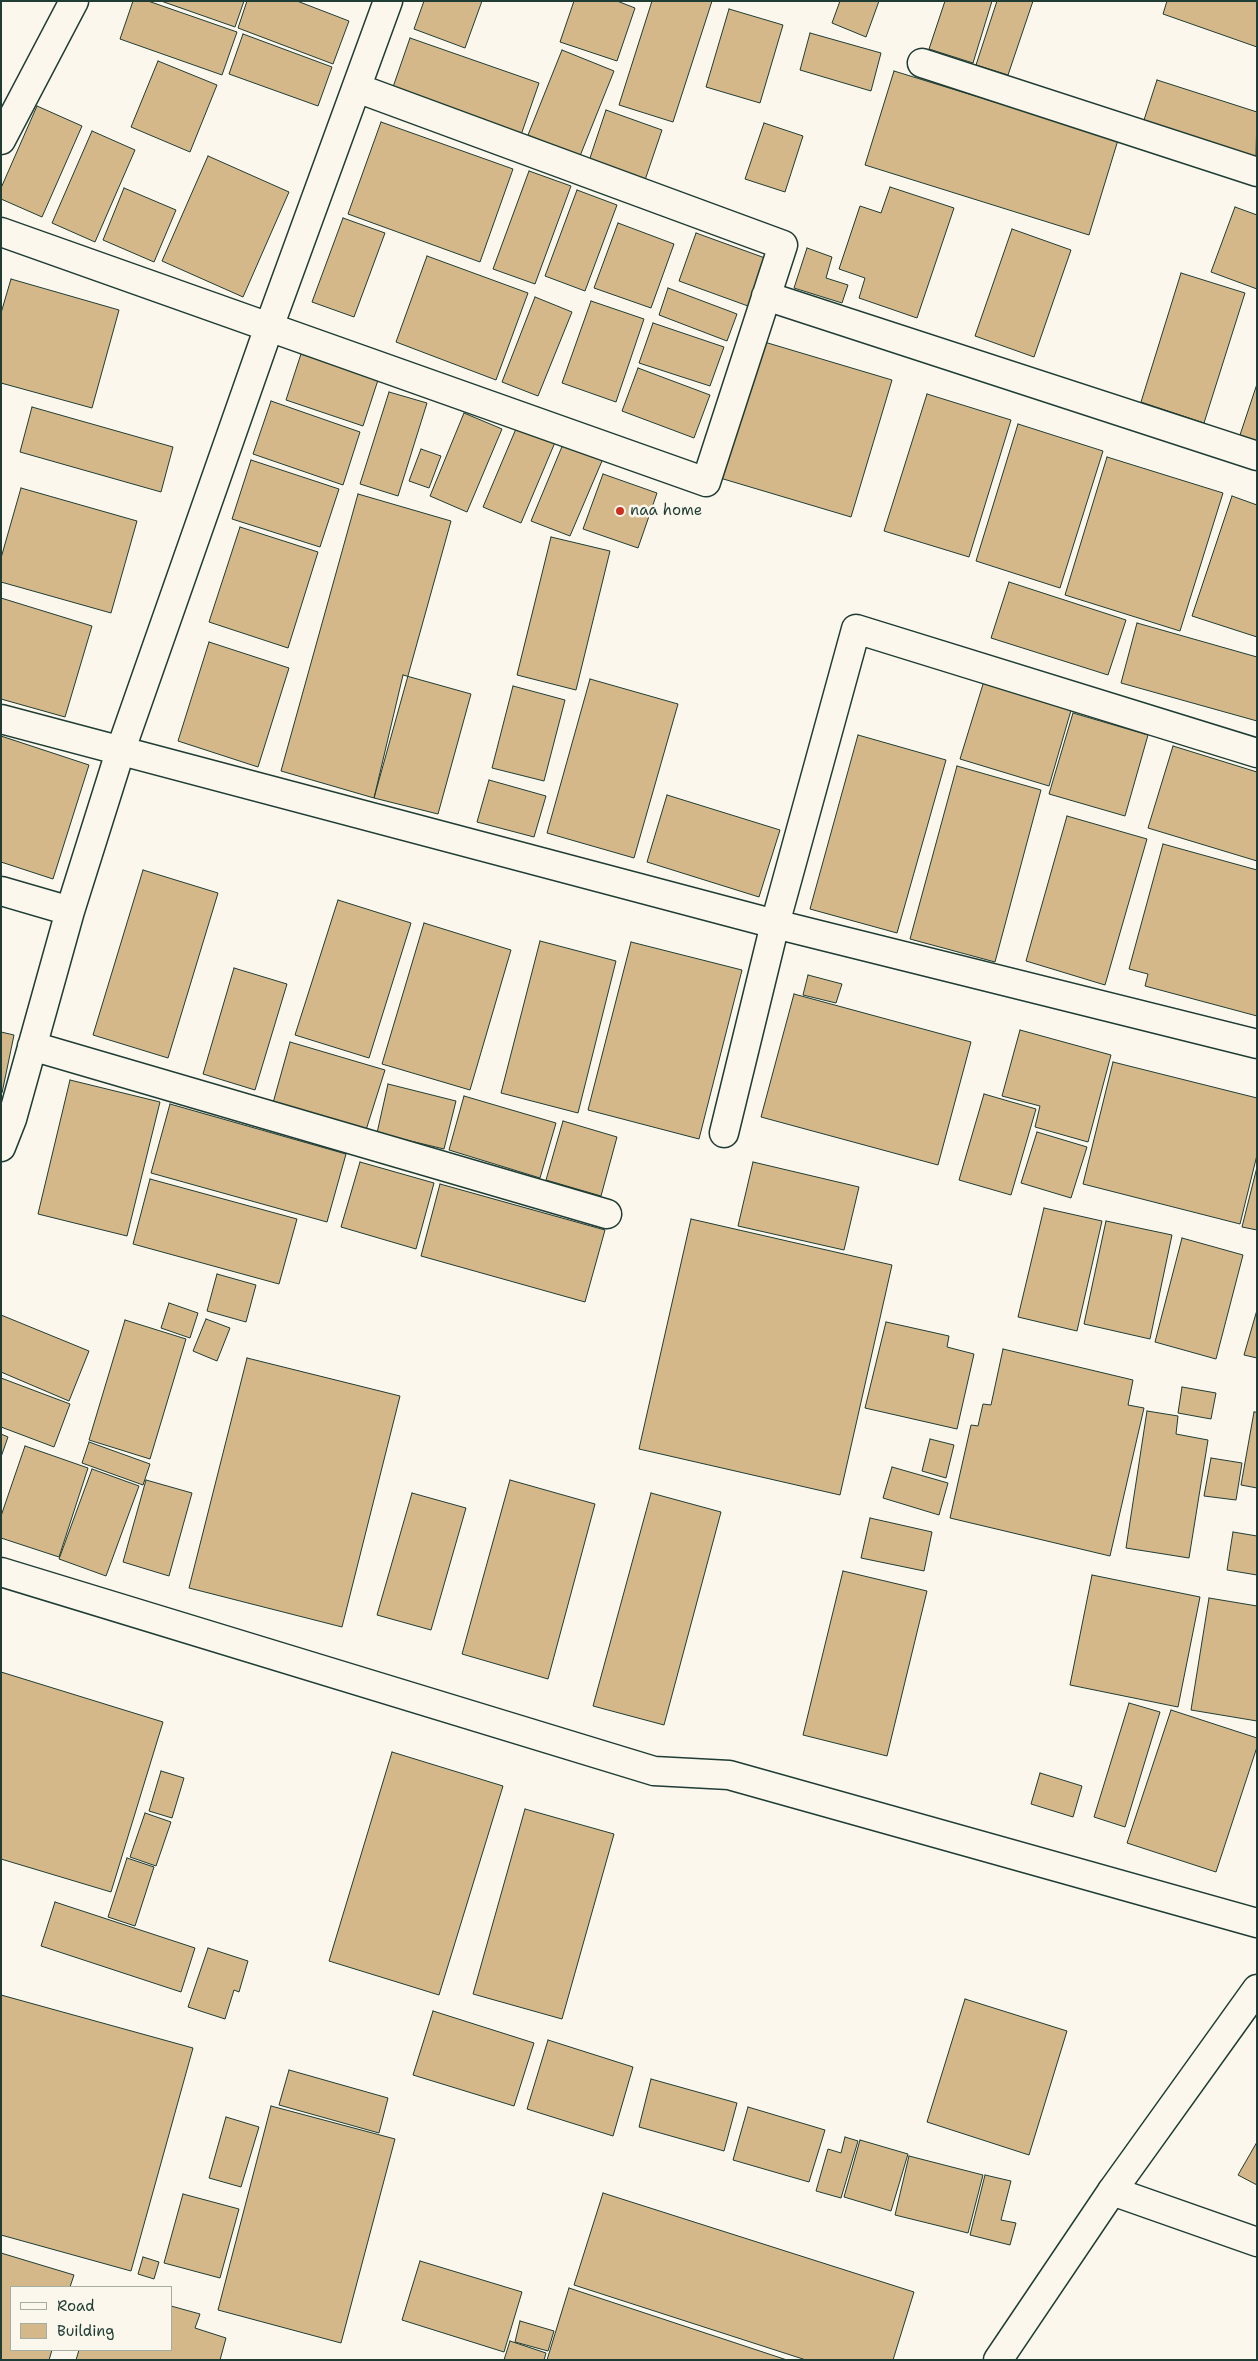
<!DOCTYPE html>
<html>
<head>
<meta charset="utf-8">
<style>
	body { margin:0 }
	#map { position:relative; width:1258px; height:2361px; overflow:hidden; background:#fbf7ec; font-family:"Shantell Sans",sans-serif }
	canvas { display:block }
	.frame { position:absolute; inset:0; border:2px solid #1f3d34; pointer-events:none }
	.legend { position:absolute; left:10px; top:2286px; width:162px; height:65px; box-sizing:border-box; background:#fbf7ec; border:1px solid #a3ada2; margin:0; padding:6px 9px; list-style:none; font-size:15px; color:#1f3d34 }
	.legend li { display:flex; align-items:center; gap:10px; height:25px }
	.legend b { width:25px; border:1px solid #a3ada2 }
</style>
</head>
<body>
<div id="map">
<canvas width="1258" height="2361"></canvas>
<div class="frame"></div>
<ul class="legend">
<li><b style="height:6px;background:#fbf7ec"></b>Road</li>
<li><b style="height:14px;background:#d5b889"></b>Building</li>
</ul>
</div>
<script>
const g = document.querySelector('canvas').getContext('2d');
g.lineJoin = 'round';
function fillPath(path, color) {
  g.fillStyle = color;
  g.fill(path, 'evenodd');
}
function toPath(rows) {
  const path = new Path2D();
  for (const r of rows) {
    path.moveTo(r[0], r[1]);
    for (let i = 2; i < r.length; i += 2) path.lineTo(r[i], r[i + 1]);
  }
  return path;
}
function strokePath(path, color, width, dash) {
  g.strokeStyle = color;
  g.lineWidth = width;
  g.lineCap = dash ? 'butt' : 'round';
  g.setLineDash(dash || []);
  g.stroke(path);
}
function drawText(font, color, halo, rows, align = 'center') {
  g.font = font + ' "Shantell Sans",sans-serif';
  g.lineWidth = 5;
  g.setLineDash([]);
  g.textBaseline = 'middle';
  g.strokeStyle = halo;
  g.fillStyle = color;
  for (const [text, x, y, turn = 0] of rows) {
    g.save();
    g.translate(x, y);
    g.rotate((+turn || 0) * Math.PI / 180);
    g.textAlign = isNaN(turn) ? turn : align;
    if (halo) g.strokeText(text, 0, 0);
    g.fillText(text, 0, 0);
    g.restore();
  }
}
const building = toPath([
	[133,1,148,1,237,32,222,75,120,39,133,1],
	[161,1,244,1,235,27,161,1],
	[247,1,297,1,349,21,333,64,238,28,247,1],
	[424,1,482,1,465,48,414,29,424,1],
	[574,1,617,1,635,8,617,61,560,42,574,1],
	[652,1,712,1,673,122,619,105,652,1],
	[840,1,879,1,866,37,832,23,840,1],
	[945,1,992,1,973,63,929,49,945,1],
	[997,1,1033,1,1008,75,976,65,997,1],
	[1167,1,1257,1,1257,47,1163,14,1167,1],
	[729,9,783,25,760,103,706,87,729,9],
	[810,33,881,53,871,91,800,70,810,33],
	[243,34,332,67,318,106,229,74,243,34],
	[410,38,539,83,521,135,392,90,410,38],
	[562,50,614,71,580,156,528,135,562,50],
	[158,61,217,85,190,152,131,127,158,61],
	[894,71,1118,140,1089,235,865,165,894,71],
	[1157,80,1257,112,1256,157,1144,120,1157,80],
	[37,106,82,126,42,217,1,199,1,188,37,106],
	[606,110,662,130,644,183,588,164,606,110],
	[381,122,513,169,480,262,348,214,381,122],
	[764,123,803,136,785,192,745,179,764,123],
	[92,131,135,150,95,242,52,223,92,131],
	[208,156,289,192,243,297,162,261,208,156],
	[529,171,571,186,535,284,493,269,529,171],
	[890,187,954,208,917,318,859,298,865,278,839,269,860,206,881,213,890,187],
	[124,188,176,210,154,262,103,240,124,188],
	[577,190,617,205,585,291,545,276,577,190],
	[1235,207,1257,215,1257,289,1211,272,1235,207],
	[343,218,385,233,354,317,312,302,343,218],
	[618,223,674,244,651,308,594,288,618,223],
	[1012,229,1071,250,1034,357,975,336,1012,229],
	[696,233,765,258,748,306,679,281,696,233],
	[807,248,832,257,826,278,848,285,842,303,794,288,807,248],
	[427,256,528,293,496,380,396,342,427,256],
	[1181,273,1245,293,1204,423,1141,402,1181,273],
	[11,279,119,310,92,408,1,383,1,313,11,279],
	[668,288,737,314,727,341,659,315,668,288],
	[535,297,572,312,538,396,502,382,535,297],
	[591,301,644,319,616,402,562,383,591,301],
	[653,323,724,347,710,386,639,363,653,323],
	[761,341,892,380,851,517,720,478,761,341],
	[301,354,378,380,363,426,286,400,301,354],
	[638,368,710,395,694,438,622,411,638,368],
	[1257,384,1257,441,1240,435,1257,384],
	[389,392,427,403,398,496,360,484,389,392],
	[927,394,1011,420,969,557,884,531,927,394],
	[271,401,360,432,343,485,253,454,271,401],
	[32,407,173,447,161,492,20,452,32,407],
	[464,413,502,429,467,512,430,496,464,413],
	[518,424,556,440,521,523,483,507,518,424],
	[1018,424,1103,451,1060,588,976,561,1018,424],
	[566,437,605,454,570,536,531,521,566,437],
	[421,449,441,456,429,488,409,481,421,449],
	[1107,457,1223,493,1180,631,1065,595,1107,457],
	[251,460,339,489,320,547,232,519,251,460],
	[603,474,657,493,638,548,583,529,603,474],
	[21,488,137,521,111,613,1,582,1,558,21,488],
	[358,494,451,521,374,798,281,771,358,494],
	[1232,496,1257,505,1257,637,1192,616,1232,496],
	[240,527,318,552,288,648,209,622,240,527],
	[551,537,610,551,576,690,517,675,551,537],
	[1009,582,1126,620,1108,675,991,638,1009,582],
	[1,598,92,626,65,717,1,699,1,598],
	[1137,623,1257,657,1257,721,1121,683,1137,623],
	[209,642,289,668,258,767,178,741,209,642],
	[403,675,471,694,438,814,374,798,403,675],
	[590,679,678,704,634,858,547,833,590,679],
	[984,681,1072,707,1049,786,960,759,984,681],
	[513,686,565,700,544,781,492,768,513,686],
	[1073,713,1148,735,1125,816,1049,794,1073,713],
	[858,735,946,760,897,933,810,909,858,735],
	[1,736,89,765,53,879,1,862,1,736],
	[1173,746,1257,772,1257,861,1148,828,1173,746],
	[957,766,1041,790,995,962,910,939,957,766],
	[489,780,546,796,534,837,477,822,489,780],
	[667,795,780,830,759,897,647,862,667,795],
	[1067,816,1147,839,1105,985,1026,961,1067,816],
	[1163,844,1257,870,1257,1016,1145,986,1148,974,1129,969,1163,844],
	[143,870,218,893,168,1058,93,1035,143,870],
	[338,900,411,923,369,1058,295,1035,338,900],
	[424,923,511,950,470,1090,382,1064,424,923],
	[540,941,616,961,578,1113,501,1093,540,941],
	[631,942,742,970,699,1139,588,1110,631,942],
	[234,968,287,984,255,1090,203,1074,234,968],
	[808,975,842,984,836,1003,803,995,808,975],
	[794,994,971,1042,938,1165,761,1117,794,994],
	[1020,1030,1111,1055,1088,1142,1035,1127,1040,1106,1002,1096,1020,1030],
	[1,1032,14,1035,2,1093,1,1093,1,1032],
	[290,1042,385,1070,366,1130,273,1103,290,1042],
	[1113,1062,1257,1098,1257,1155,1240,1224,1083,1184,1113,1062],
	[70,1080,160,1102,127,1236,38,1214,70,1080],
	[388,1084,456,1101,444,1149,377,1133,388,1084],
	[984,1094,1036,1109,1011,1195,959,1180,984,1094],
	[464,1096,556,1123,540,1178,449,1150,464,1096],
	[170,1104,346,1154,327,1222,151,1173,170,1104],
	[563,1121,617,1137,601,1196,546,1180,563,1121],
	[1037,1132,1087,1147,1071,1198,1021,1183,1037,1132],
	[360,1162,434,1183,416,1249,341,1227,360,1162],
	[753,1162,859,1187,844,1250,738,1226,753,1162],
	[1257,1167,1257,1230,1242,1227,1257,1167],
	[150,1179,297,1219,279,1284,133,1244,150,1179],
	[440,1184,605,1230,585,1302,421,1256,440,1184],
	[1044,1208,1102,1221,1077,1331,1018,1317,1044,1208],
	[691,1219,892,1265,840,1495,639,1449,691,1219],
	[1106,1221,1172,1235,1150,1339,1084,1324,1106,1221],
	[1182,1238,1243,1255,1216,1359,1155,1342,1182,1238],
	[217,1274,256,1285,246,1322,207,1311,217,1274],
	[169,1303,198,1313,190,1338,161,1328,169,1303],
	[1257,1310,1257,1358,1244,1355,1257,1310],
	[1,1315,89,1351,69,1401,1,1372,1,1315],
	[206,1319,230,1328,217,1361,193,1351,206,1319],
	[125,1320,186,1339,150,1459,89,1440,125,1320],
	[886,1322,949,1336,947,1347,974,1354,957,1429,865,1408,886,1322],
	[1003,1349,1133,1380,1128,1405,1144,1408,1110,1556,950,1518,971,1425,978,1426,983,1404,991,1405,1003,1349],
	[247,1358,400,1396,342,1627,189,1588,247,1358],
	[1,1378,70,1404,54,1447,1,1427,1,1378],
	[1182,1387,1216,1393,1211,1419,1178,1413,1182,1387],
	[1147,1411,1178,1416,1176,1434,1208,1440,1189,1558,1126,1548,1147,1411],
	[1254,1412,1257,1412,1257,1488,1241,1485,1254,1412],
	[1,1434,8,1437,1,1457,1,1434],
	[930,1439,954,1445,946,1478,922,1471,930,1439],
	[89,1442,150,1464,143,1485,82,1463,89,1442],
	[25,1446,88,1468,59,1557,1,1538,1,1516,25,1446],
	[1211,1458,1242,1463,1236,1500,1204,1496,1211,1458],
	[892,1467,948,1483,939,1515,883,1498,892,1467],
	[92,1469,139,1486,106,1576,59,1559,92,1469],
	[146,1480,192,1493,169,1576,123,1562,146,1480],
	[510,1480,595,1504,548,1679,462,1654,510,1480],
	[412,1493,466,1508,431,1630,377,1615,412,1493],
	[651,1493,721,1512,664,1725,593,1706,651,1493],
	[870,1518,932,1532,924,1571,861,1558,870,1518],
	[1233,1532,1257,1536,1257,1575,1227,1570,1233,1532],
	[843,1571,927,1591,887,1756,803,1735,843,1571],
	[1092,1575,1200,1597,1178,1707,1070,1685,1092,1575],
	[1209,1598,1257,1606,1257,1721,1191,1710,1209,1598],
	[1,1672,163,1722,111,1892,1,1859,1,1672],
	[1129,1703,1160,1712,1125,1827,1094,1817,1129,1703],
	[1171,1710,1257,1738,1257,1747,1216,1872,1127,1843,1171,1710],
	[392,1752,503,1786,439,1995,329,1961,392,1752],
	[161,1771,184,1778,172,1818,149,1811,161,1771],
	[1040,1773,1082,1786,1073,1817,1031,1804,1040,1773],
	[525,1809,614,1834,562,2019,473,1994,525,1809],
	[145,1813,171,1822,156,1866,130,1857,145,1813],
	[127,1858,154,1867,135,1926,108,1917,127,1858],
	[55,1902,195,1948,181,1992,41,1946,55,1902],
	[208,1948,248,1961,239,1992,234,1990,225,2019,188,2007,208,1948],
	[1,1995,193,2048,131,2271,1,2235,1,1995],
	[965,1999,1067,2031,1029,2155,927,2122,965,1999],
	[433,2011,534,2043,514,2106,413,2075,433,2011],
	[548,2040,633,2067,613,2136,527,2109,548,2040],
	[289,2070,388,2098,379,2133,279,2105,289,2070],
	[651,2079,737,2103,724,2151,639,2127,651,2079],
	[271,2106,395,2139,341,2343,218,2310,271,2106],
	[748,2107,825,2130,809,2182,733,2160,748,2107],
	[226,2117,259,2127,241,2187,209,2178,226,2117],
	[845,2137,858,2141,841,2198,816,2191,828,2149,841,2153,845,2137],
	[860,2140,908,2154,891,2211,844,2197,860,2140],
	[1257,2142,1257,2185,1238,2175,1257,2142],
	[909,2156,983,2175,968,2233,895,2215,909,2156],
	[985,2175,1011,2181,1001,2220,1016,2223,1010,2245,970,2235,985,2175],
	[603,2193,914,2292,893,2360,806,2360,574,2285,603,2193],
	[183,2194,239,2209,220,2278,164,2263,183,2194],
	[1,2253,74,2275,70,2287,11,2287,11,2350,52,2350,49,2360,1,2360,1,2253],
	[143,2257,159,2262,154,2279,138,2274,143,2257],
	[420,2261,522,2292,504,2352,402,2320,420,2261],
	[569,2288,787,2360,547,2360,569,2288],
	[171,2306,200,2314,195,2328,226,2338,220,2360,76,2360,79,2350,171,2350,171,2306],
	[520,2321,554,2331,548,2351,515,2342,520,2321],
	[510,2341,546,2353,544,2360,504,2360,510,2341]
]);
fillPath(building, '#d5b889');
strokePath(building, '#1f3d34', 1);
const minor = toPath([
	[922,63,1257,172],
	[1,140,74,1],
	[1,232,706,482,783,245,357,88],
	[766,296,1257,456],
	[1,719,775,924,1257,1044],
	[1,891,70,911],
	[32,1046,607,1214],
	[724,1133,775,924,856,629,1257,753],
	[1,1147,12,1119,70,911,120,752,269,327,388,1],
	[1,1572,654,1771,729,1775,1257,1923],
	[1112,2191,1257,2242]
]);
const tertiary = toPath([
	[998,2360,1112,2191,1257,1989]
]);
strokePath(minor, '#1f3d34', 31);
strokePath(tertiary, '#1f3d34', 31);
strokePath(minor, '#fbf7ec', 28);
strokePath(tertiary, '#fbf7ec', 28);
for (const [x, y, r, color] of [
	[620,511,5,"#c8321e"]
]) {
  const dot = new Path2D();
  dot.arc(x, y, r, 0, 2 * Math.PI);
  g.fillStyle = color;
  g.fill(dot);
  strokePath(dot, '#fbf7ec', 2);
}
drawText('15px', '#1f3d34', '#fbf7ec', [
	["naa home",630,511]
], 'left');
</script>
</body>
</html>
